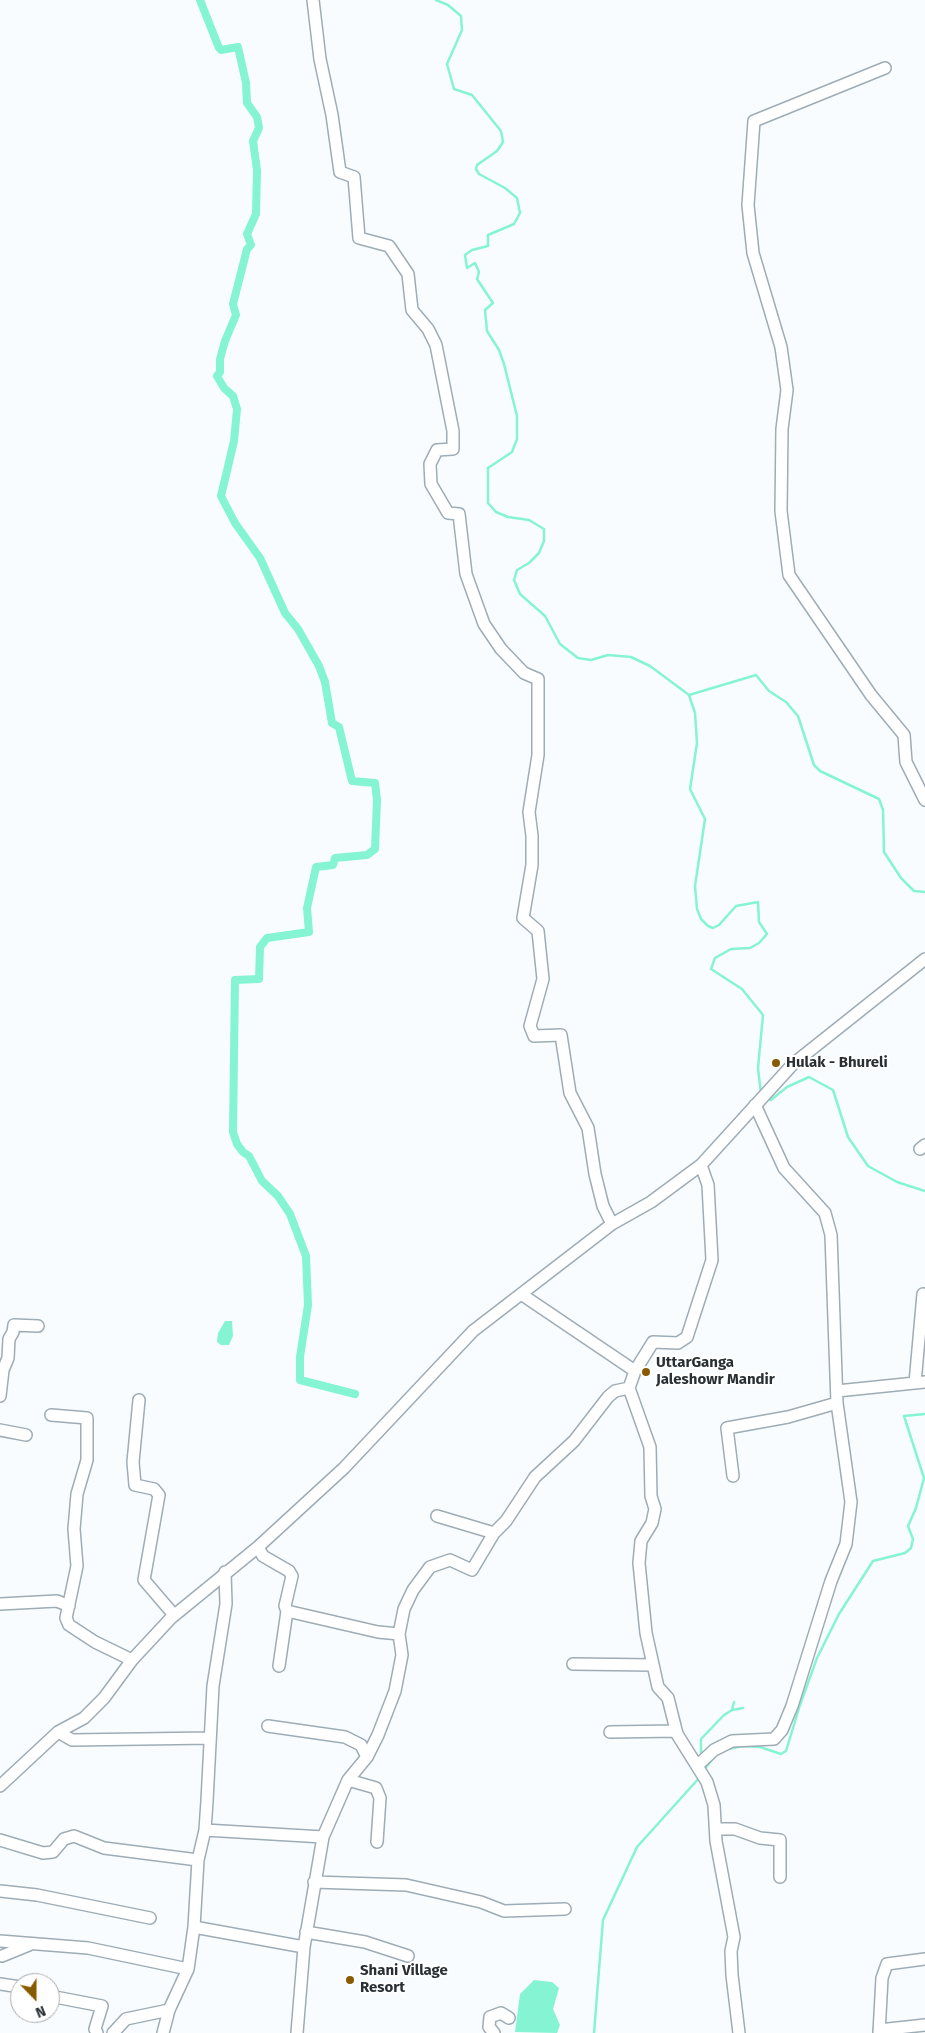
<!DOCTYPE html>
<html>
<head>
<meta charset="utf-8">
<style>
	body { margin:0 }
	#map { position:relative; width:925px; height:2033px; overflow:hidden; background:#f9fcfe; font-family:"Fira Sans",sans-serif }
	canvas { display:block }
	.north { position:absolute; left:10px; top:1973px; width:50px; height:50px; box-sizing:border-box; background:#fff; border:1px solid #a9acad; border-radius:50%; rotate:158deg; font-size:14px; font-weight:700; line-height:20px; text-align:center; color:#292f33 }
	.north::after { content:''; display:block; margin:auto; width:18px; height:22px; background:#895b00; clip-path:polygon(50% 0,100% 100%,50% 72%,0 100%) }
</style>
</head>
<body>
<div id="map">
<canvas width="925" height="2033"></canvas>
<div class="north">N</div>
</div>
<script>
const g = document.querySelector('canvas').getContext('2d');
g.lineJoin = 'round';
function fillPath(path, color) {
  g.fillStyle = color;
  g.fill(path, 'evenodd');
}
function toPath(rows) {
  const path = new Path2D();
  for (const r of rows) {
    path.moveTo(r[0], r[1]);
    for (let i = 2; i < r.length; i += 2) path.lineTo(r[i], r[i + 1]);
  }
  return path;
}
function strokePath(path, color, width, dash) {
  g.strokeStyle = color;
  g.lineWidth = width;
  g.lineCap = dash ? 'butt' : 'round';
  g.setLineDash(dash || []);
  g.stroke(path);
}
function drawText(font, color, halo, rows, align = 'center') {
  g.font = font + ' "Fira Sans",sans-serif';
  g.lineWidth = 4;
  g.setLineDash([]);
  g.textBaseline = 'middle';
  g.strokeStyle = halo;
  g.fillStyle = color;
  for (const [text, x, y, turn = 0] of rows) {
    g.save();
    g.translate(x, y);
    g.rotate((+turn || 0) * Math.PI / 180);
    g.textAlign = isNaN(turn) ? turn : align;
    if (halo) g.strokeText(text, 0, 0);
    g.fillText(text, 0, 0);
    g.restore();
  }
}
fillPath(toPath([
	[225,1321,232,1321,233,1336,229,1345,221,1345,217,1342,218,1333],
	[534,1980,552,1982,559,1988,553,2009,560,2025,557,2033,515,2032,520,1994]
]), '#85f4d3');
strokePath(toPath([
	[436,0,448,5,461,16,462,30,447,64,454,89,472,95,501,131,503,142,497,151,477,165,476,169,479,174,505,188,517,198,520,213,514,224,488,235,488,246,472,250,465,255,467,268,475,263,479,272,477,279,493,303,485,310,487,331,499,350,504,364,517,416,517,439,512,452,488,468,488,503,496,512,508,517,529,520,544,529,544,541,539,553,529,563,517,570,514,580,520,594,545,616,560,644,578,658,591,660,608,655,631,657,650,666,689,695,695,713,697,743,690,789,705,819,695,886,697,909,701,919,708,926,713,928,719,925,736,906,758,902,759,922,767,934,759,943,750,948,731,949,715,958,711,969,742,989,763,1015,758,1068,761,1094],
	[689,695,756,675,769,691,786,702,798,716,814,765,820,771,879,799,883,810,884,852,901,878,914,891,925,892],
	[767,1099,771,1100,787,1087,809,1077,833,1090,848,1137,868,1166,897,1182,925,1191],
	[732,1710,734,1702],
	[728,1749,743,1746,760,1747,781,1754,786,1751,800,1705,817,1658,839,1614,873,1561,905,1553,911,1548,913,1539,908,1526,916,1508,924,1478,904,1416,925,1414],
	[701,1754,701,1739,724,1715,732,1710,743,1708],
	[704,1770,714,1757],
	[594,2033,603,1920,637,1847,700,1777]
]), '#85f4d3', 2.5);
strokePath(toPath([
	[200,0,219,48,221,50,238,47,246,83,247,103,257,117,259,128,253,141,257,170,256,214,247,234,251,245,247,249,233,304,236,315,225,341,220,359,220,372,217,376,224,388,233,396,237,409,234,441,221,496,235,523,260,558,285,613,298,629,319,666,325,682,332,723,339,727,352,781,375,783,377,800,375,849,367,855,335,858,333,865,316,867,307,908,309,932,267,938,260,947,259,979,235,980,233,1132,237,1144,243,1152,249,1156,262,1181,278,1196,290,1214,306,1256,308,1305,300,1357,300,1380,355,1394]
]), '#85f4d3', 8);
const minor = toPath([
	[313,0,320,59,332,115,340,172,354,177,359,238,389,246,408,274,412,310,428,329,436,345,453,431,453,449,437,450,430,464,431,484,448,513,459,514,466,574,484,624,501,649,524,673,538,679,538,755,529,812,532,836,532,865,523,918,538,931,543,979,530,1026,534,1036,561,1035,570,1093,588,1128,595,1174,603,1206,612,1224],
	[885,68,754,121,748,205,753,253,781,347,787,390,782,429,781,511,789,575,871,695,904,735,906,762,925,800],
	[920,1149,925,1145],
	[635,1371,653,1342,678,1343,687,1337,712,1260,708,1185,701,1165],
	[915,1383,923,1294],
	[629,1388,650,1447,651,1496,655,1509,652,1523,641,1541,639,1563,646,1633,658,1687,668,1698,677,1734,707,1782,714,1805,716,1841,734,1937,731,1951,732,1975,739,2033],
	[837,1391,925,1382],
	[0,1396,3,1370,8,1358,9,1339,13,1332,14,1325,38,1326],
	[139,1400,133,1462,135,1485,154,1489,159,1495,144,1580,174,1615],
	[51,1415,87,1418,87,1460,77,1494,74,1529,77,1566,66,1618,69,1625,95,1642,132,1660],
	[0,1430,26,1435],
	[733,1476,727,1428,788,1417,837,1403],
	[437,1516,494,1533],
	[258,1547,263,1556,289,1571,292,1576,285,1606,287,1611,378,1632,399,1634],
	[0,1604,57,1601,69,1606],
	[573,1664,653,1665],
	[279,1666,287,1611],
	[268,1726,345,1737,361,1745,367,1757],
	[58,1732,72,1740,210,1738],
	[610,1732,676,1731],
	[698,1765,714,1750,732,1741,774,1739,782,1730,792,1706,831,1581,846,1544,851,1502,837,1403,831,1235,825,1213,784,1168,755,1105],
	[348,1780,376,1788,380,1798,377,1842],
	[0,1786,58,1732,84,1718,104,1698,132,1660,171,1618,258,1547,344,1468,473,1331,612,1224,651,1202,701,1165,793,1064,925,959],
	[716,1829,735,1829,760,1838,780,1840,780,1877],
	[205,1830,323,1837],
	[0,1840,43,1853,53,1852,64,1839,74,1836,104,1848,198,1860],
	[314,1882,406,1885,481,1902,504,1911,565,1909],
	[0,1891,37,1895,150,1918],
	[194,1927,304,1947],
	[306,1932,365,1942,408,1956],
	[0,1941,88,1948,188,1969],
	[2,1956,29,1945],
	[0,1984,20,1987],
	[50,1996,102,2006,95,2029,97,2033],
	[879,2030,925,2025],
	[113,2033,126,2019,169,2010],
	[163,2033,169,2010,188,1969,194,1927,198,1860,205,1830,207,1801,213,1686,226,1604,225,1572],
	[297,2033,304,1947,323,1837,348,1780,367,1757,378,1735,395,1691,402,1655,399,1634,404,1609,413,1590,430,1567,450,1560,472,1570,494,1533,506,1521,535,1477,574,1441,608,1397,615,1391,629,1388,635,1371,521,1294],
	[494,2033,489,2027,490,2017,501,2013,509,2018],
	[879,2033,882,1978,887,1964,925,1959]
]);
strokePath(minor, '#9eacb6', 14);
strokePath(minor, '#fff', 11);
for (const [x, y, r, color] of [
	[776,1063,5,"#895b00"],
	[646,1372,5,"#895b00"],
	[350,1980,5,"#895b00"]
]) {
  const dot = new Path2D();
  dot.arc(x, y, r, 0, 2 * Math.PI);
  g.fillStyle = color;
  g.fill(dot);
  strokePath(dot, '#fff', 2);
}
drawText('bold 15px', '#292f33', '#fff', [
	["Hulak - Bhureli",786,1063],
	["UttarGanga",656,1363],
	["Jaleshowr Mandir",656,1380],
	["Shani Village",360,1971],
	["Resort",360,1988]
], 'left');
</script>
</body>
</html>
